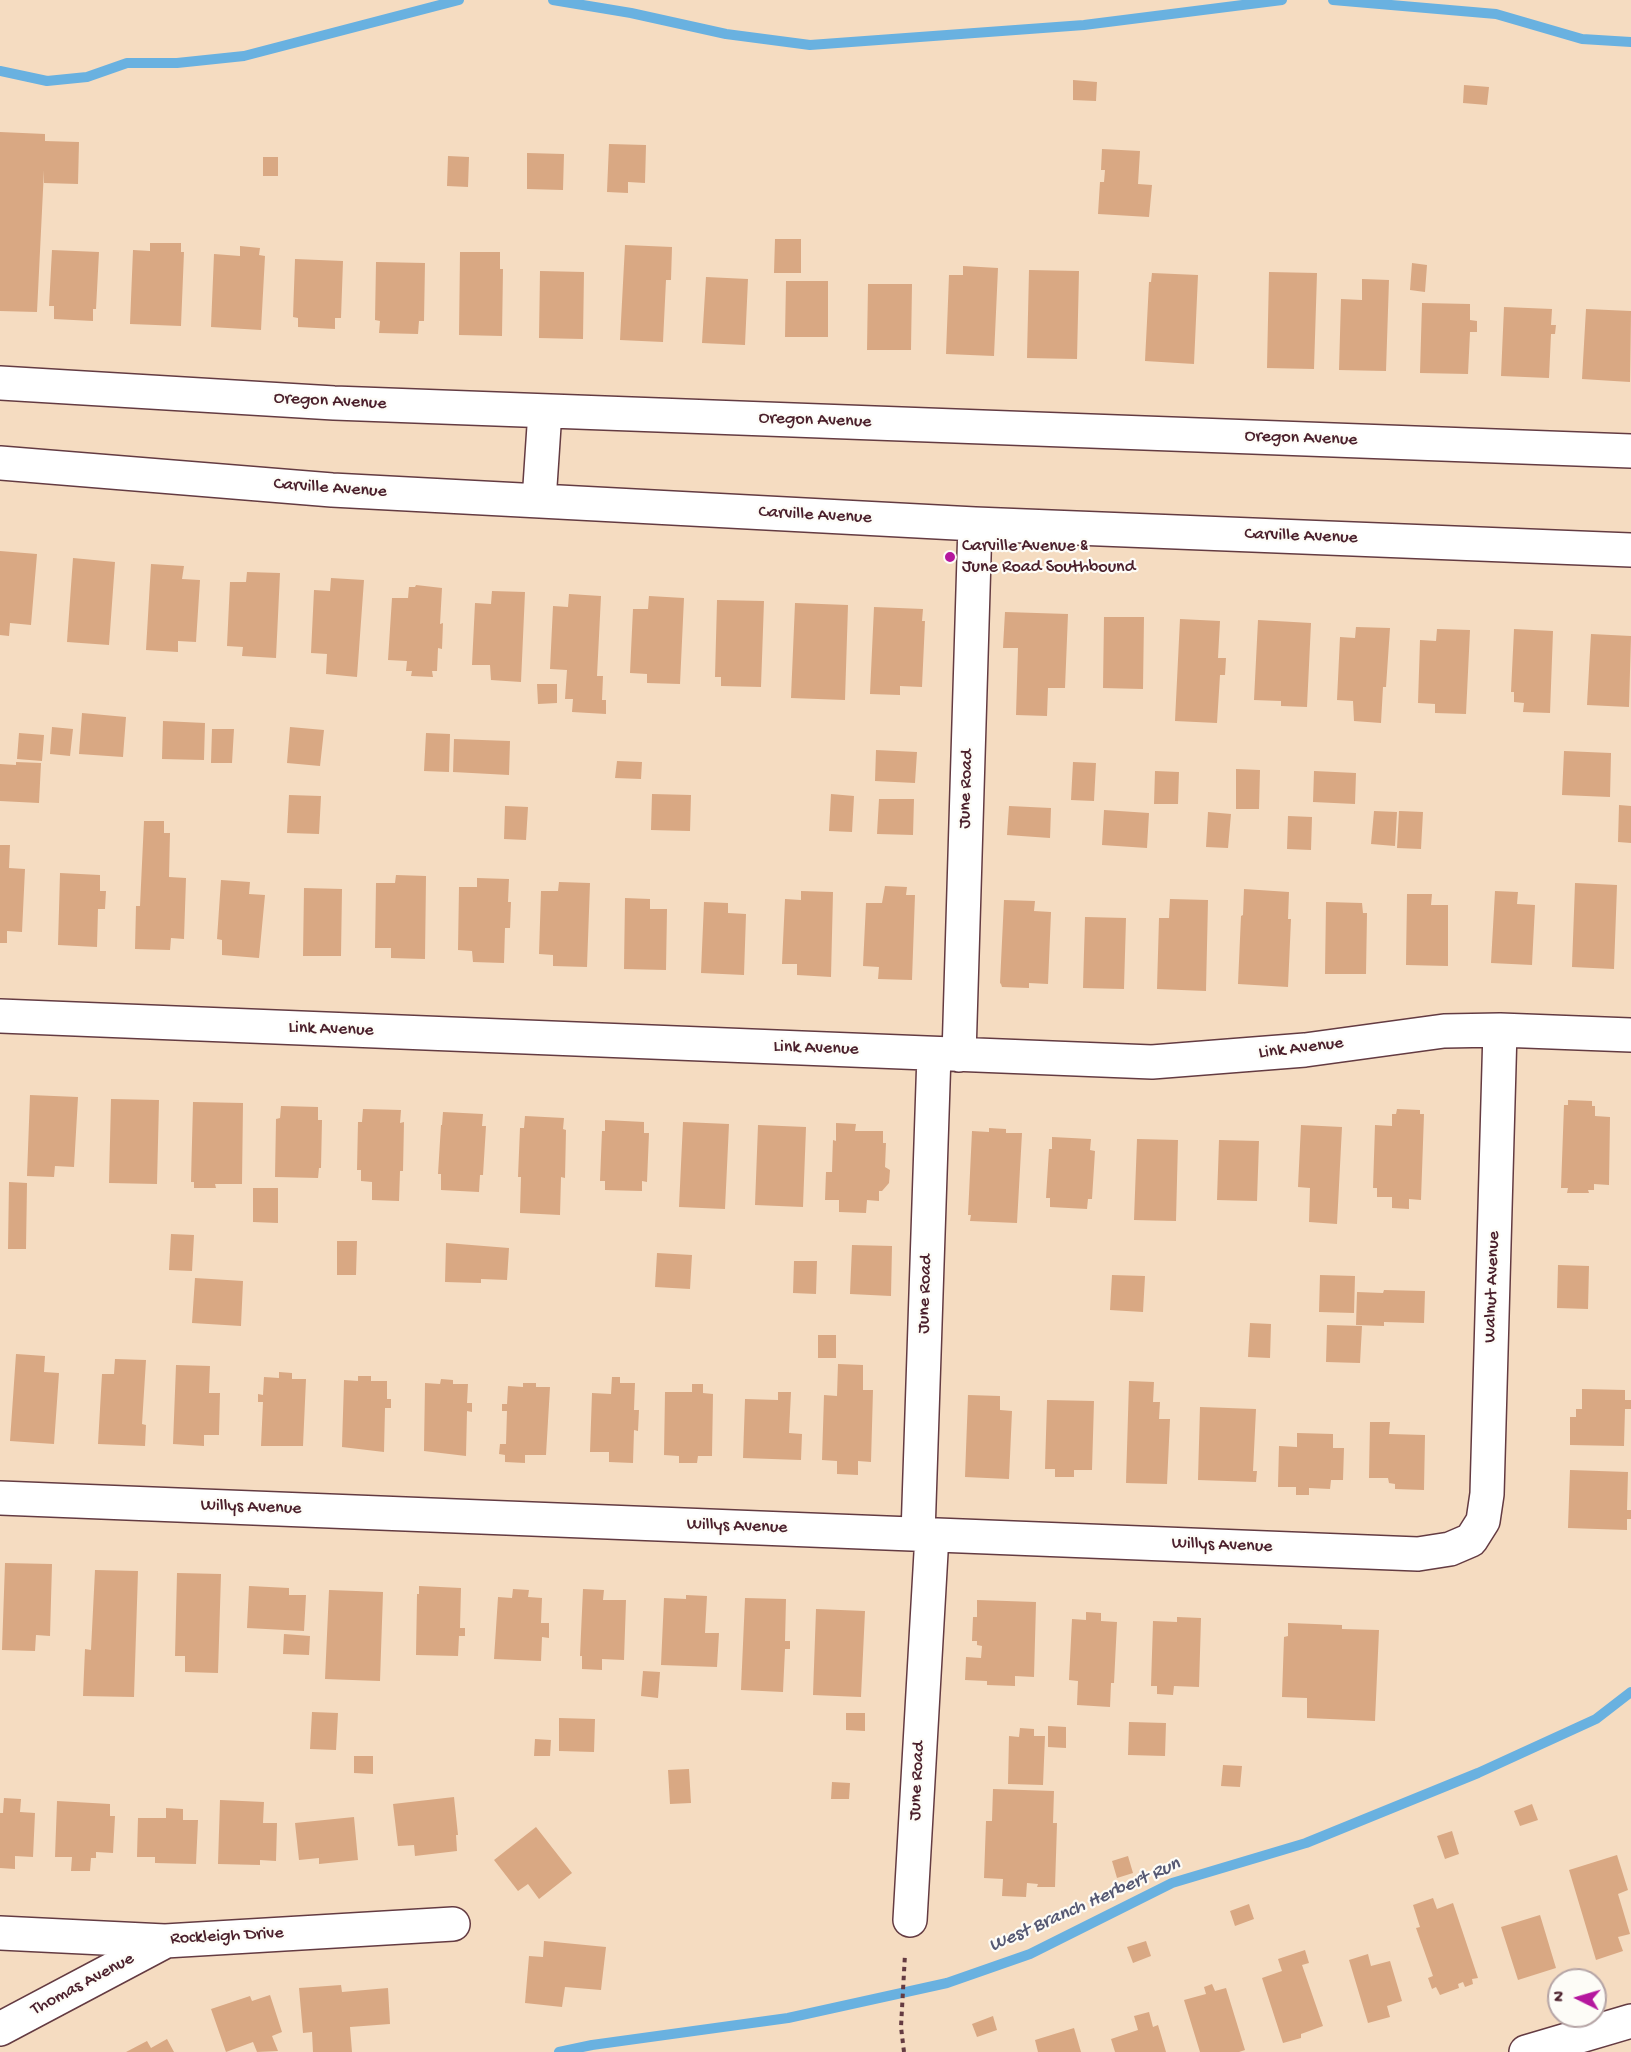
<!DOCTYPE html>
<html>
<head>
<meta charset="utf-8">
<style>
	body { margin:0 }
	#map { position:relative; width:1631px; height:2052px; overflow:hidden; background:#f5dcc1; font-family:"Gochi Hand",sans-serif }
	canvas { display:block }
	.north { position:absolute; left:1547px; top:1968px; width:60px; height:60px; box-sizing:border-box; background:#fdfcf7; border:2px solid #b5a4a5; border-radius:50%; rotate:275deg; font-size:16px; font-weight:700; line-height:24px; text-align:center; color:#4a1f2b }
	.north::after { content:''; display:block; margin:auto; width:21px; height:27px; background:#b5179e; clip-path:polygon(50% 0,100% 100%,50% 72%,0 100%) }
</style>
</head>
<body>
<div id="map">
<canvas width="1631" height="2052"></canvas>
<div class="north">N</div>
</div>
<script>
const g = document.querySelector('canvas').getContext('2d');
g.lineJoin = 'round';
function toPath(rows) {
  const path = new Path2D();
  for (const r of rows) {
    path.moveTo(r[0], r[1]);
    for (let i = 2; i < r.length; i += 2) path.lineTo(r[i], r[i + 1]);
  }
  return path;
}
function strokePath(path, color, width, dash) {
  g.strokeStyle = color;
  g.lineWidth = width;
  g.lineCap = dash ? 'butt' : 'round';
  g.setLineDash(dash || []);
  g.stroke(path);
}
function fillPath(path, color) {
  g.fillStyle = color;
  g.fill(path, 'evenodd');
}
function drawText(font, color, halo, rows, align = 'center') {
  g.font = font + ' "Gochi Hand",sans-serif';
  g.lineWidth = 4.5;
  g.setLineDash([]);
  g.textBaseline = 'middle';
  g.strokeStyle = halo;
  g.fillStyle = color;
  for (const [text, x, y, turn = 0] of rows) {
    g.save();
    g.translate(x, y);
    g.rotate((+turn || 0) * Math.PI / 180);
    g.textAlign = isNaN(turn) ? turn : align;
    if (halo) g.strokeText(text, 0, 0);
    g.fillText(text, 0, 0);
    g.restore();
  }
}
strokePath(toPath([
	[553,0,631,13,726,34,810,45,1084,25,1282,0],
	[1333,0,1496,14,1582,39,1631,42],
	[0,71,47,81,87,77,127,63,177,63,244,56,459,0],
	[559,2052,592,2045,788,2018,947,1983,1030,1954,1172,1883,1306,1843,1478,1773,1596,1719,1631,1692]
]), '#69b1e0', 10);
fillPath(toPath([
	[1073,80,1097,82,1096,101,1073,100],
	[1464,85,1489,87,1487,105,1463,103],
	[0,132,45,134,45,141,79,142,78,184,44,183,44,170,37,312,0,311],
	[609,144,646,145,645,183,628,182,628,193,607,192],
	[1102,149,1140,151,1138,184,1152,185,1149,217,1098,214,1100,182,1104,182,1105,170,1101,170],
	[527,153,564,154,563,190,527,189],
	[448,156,469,157,468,187,447,186],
	[263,157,278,157,278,176,263,176],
	[775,239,801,239,801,273,774,273],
	[150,243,181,243,181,252,184,252,181,326,130,324,133,250,150,251],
	[625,245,672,247,671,280,666,280,663,342,620,340],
	[240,246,260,248,259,255,265,256,261,330,211,327,214,254,240,256],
	[52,250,99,252,96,309,93,309,93,321,54,319,54,306,49,306],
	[460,252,500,252,500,269,503,269,502,336,459,335],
	[295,259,343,261,341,318,335,318,335,329,298,327,298,318,293,317],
	[376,262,425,263,424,321,419,321,418,334,379,333,380,321,375,320],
	[1412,263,1427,265,1425,292,1410,290],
	[963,266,998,268,994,356,946,354,949,275,963,275],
	[1029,270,1079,271,1077,359,1027,358],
	[540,271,584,272,583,339,539,338],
	[1269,272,1317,273,1314,369,1267,368],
	[1152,273,1198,275,1194,364,1145,361,1149,282,1151,282],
	[706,277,748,279,745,345,702,343],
	[1362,279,1389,280,1386,371,1339,370,1341,299,1362,300],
	[786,281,828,281,828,337,785,337],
	[868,284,912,284,911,350,867,350],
	[1422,303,1470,304,1470,320,1477,321,1477,332,1470,332,1468,374,1420,373],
	[1504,307,1552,309,1551,325,1556,325,1555,334,1551,334,1549,378,1501,376],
	[1586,309,1631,311,1630,382,1582,379],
	[0,551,37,554,31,625,10,623,9,636,0,635],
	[73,558,115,562,109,645,67,642],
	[151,564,184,566,182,579,200,580,196,642,178,641,178,652,146,650],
	[247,572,280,573,276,658,242,656,243,647,227,646,230,582,246,582],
	[331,578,364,580,357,677,326,674,327,654,311,653,314,590,330,591],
	[416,585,442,588,440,624,443,623,442,649,438,648,437,671,432,671,433,677,411,676,412,671,406,671,407,661,388,660,392,598,408,598,409,587,415,587],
	[492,591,525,592,521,682,491,680,490,665,472,665,475,603,491,604],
	[569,594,601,596,597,676,603,676,602,700,606,700,606,714,572,712,573,699,565,699,567,670,550,669,553,606,568,607],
	[649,596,684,598,680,684,647,683,647,674,630,673,633,609,648,609],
	[717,600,764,601,761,687,721,686,721,677,715,677],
	[795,603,848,605,845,700,791,698],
	[874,607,923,609,922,621,925,621,922,687,900,686,900,695,870,694],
	[1005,612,1068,614,1065,688,1048,688,1047,716,1016,715,1018,648,1003,648],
	[1104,617,1144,617,1143,689,1103,688],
	[1180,619,1220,621,1218,658,1226,658,1225,675,1220,675,1217,723,1175,721],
	[1258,620,1311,623,1307,707,1281,706,1281,701,1254,700],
	[1356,627,1390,628,1386,687,1383,687,1381,723,1354,721,1353,701,1337,700,1340,637,1355,638],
	[1437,629,1470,630,1466,714,1435,713,1435,704,1418,703,1420,640,1436,641],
	[1514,629,1553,631,1550,713,1523,712,1524,703,1514,702,1514,692,1511,692],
	[1591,634,1631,636,1629,707,1587,705],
	[537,684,557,684,557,703,538,704],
	[82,713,126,717,123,757,79,754],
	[163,721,205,723,204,760,162,759],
	[52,727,73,729,70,756,50,754],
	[290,727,324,730,320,766,287,763],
	[212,729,234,729,232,763,211,763],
	[19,733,44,735,42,761,17,759],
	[426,733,450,734,449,772,424,771],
	[454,739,510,741,509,775,453,772],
	[876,750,917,752,915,783,875,781],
	[1564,751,1611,753,1610,797,1562,795],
	[617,761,642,762,641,779,615,778],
	[16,762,41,763,39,803,0,801,0,764,16,765],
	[1073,762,1096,763,1094,801,1071,800],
	[1236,769,1260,770,1259,809,1236,809],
	[1155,771,1179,772,1178,804,1154,804],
	[1314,771,1356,773,1355,804,1313,802],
	[652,794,691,795,690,831,651,830],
	[831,794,854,796,852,832,829,831],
	[289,795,321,796,319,834,287,833],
	[879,799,914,799,913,835,877,834],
	[1619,805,1631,806,1631,843,1618,842],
	[505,806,528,807,526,840,504,839],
	[1009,806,1051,808,1050,838,1007,835],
	[1104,810,1149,813,1147,848,1102,845],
	[1374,811,1397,812,1395,846,1371,844],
	[1399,811,1423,812,1421,849,1397,848],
	[1208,812,1231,814,1228,848,1206,847],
	[1288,816,1312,817,1311,850,1287,849],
	[144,821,164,821,164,833,170,833,169,877,186,878,184,939,171,938,170,950,135,949,136,906,140,906],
	[0,845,10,845,9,868,25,869,22,932,7,931,7,943,0,943],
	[60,873,100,875,100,891,106,891,105,909,98,909,97,947,58,945],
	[396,875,426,876,425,959,391,958,391,948,375,948,376,883,395,883],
	[477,878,509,879,508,902,511,902,510,928,505,928,504,963,473,962,472,951,458,950,459,887,477,887],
	[221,880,250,882,249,894,265,895,259,958,222,955,222,940,217,939],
	[559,882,590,883,587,967,553,966,553,955,539,954,541,891,558,891],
	[1575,883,1617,885,1614,969,1572,967],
	[885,886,907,887,906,895,915,895,912,980,878,979,879,967,863,966,866,903,882,903],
	[304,888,342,889,341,956,303,956],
	[1244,889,1289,892,1288,919,1291,919,1288,987,1238,984,1241,916,1243,915],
	[801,891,833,892,831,977,797,975,797,964,782,964,785,899,801,900],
	[1495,891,1518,892,1517,904,1535,905,1532,965,1491,963],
	[1407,894,1432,894,1431,905,1448,905,1448,966,1406,965],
	[625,898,650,899,650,909,667,909,666,970,624,969],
	[1170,899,1208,900,1206,991,1157,989,1159,918,1169,918],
	[1004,900,1035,901,1034,911,1051,912,1048,984,1029,983,1029,988,1002,987,1001,984,1000,983],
	[704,902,728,903,728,913,746,914,744,975,701,973],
	[1326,902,1362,903,1363,913,1367,913,1366,974,1325,974],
	[1085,917,1126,918,1124,989,1083,988],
	[30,1095,78,1097,74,1167,55,1166,54,1177,27,1176],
	[111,1099,159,1100,157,1184,109,1183],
	[1568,1100,1592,1101,1592,1106,1595,1106,1595,1116,1610,1117,1609,1185,1594,1184,1594,1190,1588,1190,1589,1193,1567,1193,1568,1188,1561,1188,1564,1105,1568,1105],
	[193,1102,243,1103,242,1184,215,1184,216,1188,194,1188,194,1182,191,1182],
	[281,1106,318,1107,318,1120,322,1120,321,1168,319,1168,318,1178,275,1177,276,1119,280,1118],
	[363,1109,401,1110,400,1123,404,1122,403,1171,400,1171,399,1201,372,1200,372,1182,361,1181,361,1170,357,1170,358,1122,362,1122],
	[1397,1109,1420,1110,1420,1114,1424,1114,1421,1200,1409,1199,1409,1209,1392,1208,1392,1197,1377,1197,1377,1188,1373,1188,1375,1125,1392,1126,1392,1114,1396,1114],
	[443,1112,483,1114,482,1126,486,1126,483,1175,480,1175,479,1192,441,1190,441,1174,438,1174,441,1125,442,1125],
	[525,1116,564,1118,563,1129,566,1130,565,1178,561,1177,560,1215,520,1213,521,1177,518,1177,520,1128,524,1128],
	[605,1120,644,1122,644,1133,649,1133,647,1182,642,1181,642,1191,605,1190,605,1181,600,1181,602,1131,605,1131],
	[683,1122,729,1124,725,1209,679,1207],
	[836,1123,856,1124,855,1131,883,1131,883,1143,886,1143,885,1167,890,1170,889,1183,882,1191,879,1191,879,1201,867,1200,866,1213,839,1212,839,1200,825,1200,826,1172,832,1172,833,1140,836,1141],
	[758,1125,806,1127,803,1207,755,1205],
	[1301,1125,1342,1127,1337,1224,1309,1222,1310,1188,1298,1187],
	[989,1128,1006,1129,1006,1133,1022,1133,1017,1223,970,1221,971,1215,968,1215,972,1131,989,1132],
	[1052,1137,1091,1139,1090,1150,1095,1151,1092,1199,1088,1199,1087,1209,1050,1207,1050,1198,1046,1198,1049,1149,1052,1149],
	[1137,1139,1178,1140,1176,1221,1134,1220],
	[1219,1140,1259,1141,1257,1201,1217,1200],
	[9,1182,27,1183,26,1249,8,1249],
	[253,1188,278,1188,278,1223,253,1222],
	[171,1234,194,1235,192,1271,169,1270],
	[337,1241,357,1241,356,1275,337,1275],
	[446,1243,509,1248,507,1280,481,1279,481,1283,445,1282],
	[852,1245,892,1246,891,1296,850,1294],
	[657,1253,692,1255,690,1289,655,1287],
	[794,1261,817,1261,816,1294,793,1293],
	[1558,1265,1589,1266,1588,1309,1557,1308],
	[1112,1275,1145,1276,1143,1312,1110,1310],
	[1320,1275,1355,1276,1354,1313,1319,1312],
	[195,1278,243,1281,241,1326,192,1323],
	[1384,1290,1425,1291,1424,1323,1384,1322,1384,1326,1356,1325,1357,1292,1383,1293],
	[1250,1323,1271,1324,1270,1358,1248,1357],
	[1327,1325,1362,1326,1360,1363,1326,1362],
	[818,1335,836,1335,836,1358,818,1358],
	[16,1354,45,1356,44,1372,59,1373,54,1444,10,1441],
	[115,1359,146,1360,142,1424,146,1425,145,1446,98,1444,102,1374,114,1374],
	[838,1364,863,1365,863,1390,873,1390,871,1462,858,1461,858,1475,837,1474,837,1461,822,1460,824,1395,837,1396],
	[176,1365,210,1366,209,1393,220,1393,219,1435,204,1435,204,1446,173,1444],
	[279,1372,292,1373,292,1379,306,1379,303,1446,261,1446,263,1402,258,1402,258,1394,263,1395,264,1377,279,1378],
	[358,1376,371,1376,371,1381,387,1381,387,1399,391,1399,391,1408,385,1408,384,1452,342,1447,344,1380,358,1381],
	[612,1377,620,1377,620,1383,635,1383,634,1410,639,1410,638,1431,634,1430,633,1463,609,1462,609,1452,590,1452,592,1393,611,1394],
	[441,1379,453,1380,453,1384,468,1384,467,1403,472,1403,472,1412,467,1411,466,1456,424,1451,425,1383,440,1384],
	[1129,1381,1154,1382,1153,1402,1160,1402,1159,1419,1170,1419,1167,1484,1126,1483],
	[523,1383,536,1383,536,1387,550,1387,546,1455,525,1455,525,1463,505,1462,505,1455,499,1454,500,1444,506,1444,507,1411,502,1411,502,1404,507,1404,508,1386,523,1387],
	[692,1384,703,1384,703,1393,713,1394,712,1456,698,1456,697,1463,679,1463,679,1456,664,1455,665,1392,692,1392],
	[1582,1389,1625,1390,1625,1400,1631,1400,1631,1409,1625,1409,1624,1446,1570,1445,1570,1417,1576,1417,1576,1409,1582,1409],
	[778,1392,791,1392,789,1433,802,1434,801,1460,743,1458,745,1399,778,1400],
	[968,1395,1000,1396,1000,1410,1012,1411,1009,1479,965,1477],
	[1047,1400,1094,1401,1092,1470,1074,1470,1074,1477,1055,1477,1055,1469,1045,1469],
	[1200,1407,1256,1409,1253,1471,1257,1471,1256,1482,1198,1480],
	[1370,1422,1390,1422,1389,1434,1425,1435,1424,1490,1395,1489,1395,1484,1389,1483,1388,1478,1369,1478],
	[1297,1433,1333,1434,1333,1448,1344,1448,1343,1480,1331,1480,1330,1489,1309,1488,1309,1495,1296,1495,1296,1487,1278,1487,1279,1446,1297,1447],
	[1570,1470,1628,1472,1627,1510,1631,1510,1631,1519,1627,1519,1627,1530,1568,1528],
	[5,1563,52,1564,50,1636,36,1635,35,1651,2,1650],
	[95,1570,138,1571,134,1697,83,1696,85,1649,91,1650],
	[177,1573,221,1574,218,1673,185,1672,185,1656,175,1656],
	[249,1586,289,1588,289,1595,306,1595,304,1631,247,1628],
	[419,1586,461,1588,460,1628,465,1628,465,1636,459,1636,458,1656,416,1655,417,1594,419,1594],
	[513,1589,529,1590,528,1597,542,1598,541,1623,549,1623,549,1638,542,1637,541,1661,494,1659,498,1597,512,1598],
	[583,1589,604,1590,603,1600,626,1600,624,1660,602,1659,602,1670,582,1669,582,1656,580,1656],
	[329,1590,383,1592,380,1681,325,1679],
	[686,1595,707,1596,705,1633,719,1633,717,1667,661,1665,664,1598,686,1599],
	[745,1598,786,1599,785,1641,790,1641,790,1649,785,1649,783,1692,741,1690],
	[977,1600,1036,1602,1034,1677,1015,1676,1015,1686,987,1685,987,1681,965,1680,966,1657,981,1658,982,1646,977,1645,977,1641,972,1641,973,1617,977,1617],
	[816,1609,865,1611,861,1697,813,1695],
	[1086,1612,1101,1613,1101,1621,1117,1622,1114,1683,1111,1683,1110,1707,1077,1705,1078,1681,1069,1680,1072,1619,1086,1620],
	[1177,1617,1201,1618,1199,1687,1174,1686,1173,1695,1157,1694,1157,1686,1151,1686,1153,1621,1177,1622],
	[1288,1623,1342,1625,1342,1629,1379,1630,1375,1721,1307,1718,1307,1698,1282,1697,1284,1637,1288,1636],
	[284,1634,310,1636,309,1655,283,1654],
	[643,1671,660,1672,658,1698,641,1696],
	[312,1712,338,1713,336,1750,310,1749],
	[846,1713,865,1713,865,1731,846,1730],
	[559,1718,595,1719,594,1752,559,1751],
	[1129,1722,1166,1723,1165,1756,1128,1755],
	[1048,1726,1066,1727,1066,1748,1048,1747],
	[1020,1728,1034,1729,1034,1736,1045,1736,1043,1785,1008,1784,1009,1736,1019,1737],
	[535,1739,551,1740,550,1756,534,1756],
	[354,1756,373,1756,373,1774,354,1773],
	[1223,1765,1242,1766,1240,1787,1221,1786],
	[689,1769,691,1803,670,1804,668,1770],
	[832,1782,850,1783,849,1799,831,1799],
	[993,1789,1054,1791,1053,1823,1057,1823,1055,1887,1037,1887,1038,1884,1027,1883,1026,1897,1002,1896,1003,1879,984,1878,986,1821,992,1821],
	[454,1797,458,1835,456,1835,457,1851,415,1856,414,1845,398,1846,393,1804],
	[4,1798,21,1799,20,1812,35,1813,33,1857,15,1856,15,1869,0,1868,0,1813,3,1813],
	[220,1800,264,1802,263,1823,277,1823,276,1861,260,1860,260,1865,218,1864],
	[57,1801,110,1804,110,1816,115,1816,113,1853,96,1852,96,1858,91,1858,90,1871,71,1871,72,1857,55,1857],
	[1532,1804,1538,1820,1520,1826,1514,1811],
	[166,1808,183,1809,183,1820,198,1820,196,1864,155,1863,155,1857,137,1857,138,1818,166,1818],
	[354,1817,358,1860,319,1864,319,1858,299,1860,295,1823],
	[536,1827,572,1873,539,1899,528,1884,518,1891,494,1860],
	[1452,1831,1459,1854,1445,1859,1437,1836],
	[1617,1855,1628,1890,1618,1894,1630,1934,1618,1937,1623,1951,1596,1960,1569,1870],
	[1128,1856,1133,1873,1117,1878,1112,1861],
	[1433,1898,1437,1909,1453,1903,1478,1978,1472,1979,1473,1984,1465,1987,1463,1982,1458,1984,1459,1988,1440,1995,1436,1987,1432,1989,1428,1978,1433,1976,1416,1928,1420,1927,1413,1905],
	[1249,1904,1254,1919,1235,1926,1230,1911],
	[1540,1915,1556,1968,1518,1980,1501,1927],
	[544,1941,606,1947,601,1990,565,1987,562,2007,525,2003,529,1956,543,1957],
	[1146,1941,1151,1956,1133,1963,1127,1947],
	[1305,1950,1309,1963,1302,1965,1323,2026,1301,2034,1301,2038,1283,2043,1262,1978,1282,1971,1278,1959],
	[1368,1954,1371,1966,1390,1961,1402,2001,1387,2006,1390,2017,1368,2023,1349,1960],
	[1212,1984,1215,1991,1226,1988,1245,2050,1239,2052,1200,2052,1184,2000,1206,1994,1204,1987],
	[341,1985,342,1992,388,1988,390,2024,350,2027,352,2052,313,2052,312,2032,303,2033,299,1988],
	[270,1995,282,2032,272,2036,278,2051,257,2052,253,2042,226,2052,211,2009,250,1996,252,2001],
	[1149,2012,1153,2027,1158,2025,1166,2052,1115,2052,1111,2039,1138,2030,1134,2016],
	[993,2016,997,2030,977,2037,972,2024],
	[1074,2028,1081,2052,1038,2052,1035,2040],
	[167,2039,174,2052,126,2052,147,2041,151,2048]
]), '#d9a883');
const minor = toPath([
	[0,383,334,403,1631,451],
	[0,463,332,490,975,524,1631,550],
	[539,501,545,411],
	[0,1016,1152,1062,1305,1050,1444,1031,1500,1030,1631,1035],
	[959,1055,975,524],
	[0,1498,1418,1554,1450,1549,1471,1540,1483,1521,1487,1494,1500,1030],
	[918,1534,934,1054],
	[910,1920,932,1535],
	[0,1933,165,1941,453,1924],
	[0,2029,164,1942],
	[1526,2052,1631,2021]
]);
strokePath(minor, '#643b42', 36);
strokePath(toPath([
	[904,2052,901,2027,905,1954]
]), '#643b42', 4, [4.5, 4.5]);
strokePath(minor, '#fff', 33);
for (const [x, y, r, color] of [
	[950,557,6,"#b5179e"]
]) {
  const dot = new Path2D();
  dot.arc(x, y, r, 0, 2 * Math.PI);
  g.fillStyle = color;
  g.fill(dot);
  strokePath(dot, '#fdfcf7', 2);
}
drawText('18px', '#4a1f2b', '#fdfcf7', [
	["Oregon Avenue",330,402,3],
	["Oregon Avenue",815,421,2],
	["Oregon Avenue",1301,439,2],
	["Carville Avenue",330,489,4],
	["Carville Avenue",815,516,3],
	["Carville Avenue",1301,537,2],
	["June Road",967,789,-88],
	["Link Avenue",331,1030,2],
	["Link Avenue",816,1049,2],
	["Link Avenue",1301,1049,-7],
	["Walnut Avenue",1493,1287,-88],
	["June Road",926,1294,-88],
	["Willys Avenue",251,1508,2],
	["Willys Avenue",737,1527,2],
	["Willys Avenue",1222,1546,2],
	["June Road",918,1781,-87],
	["Rockleigh Drive",227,1937,-3],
	["Thomas Avenue",83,1985,-28]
]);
drawText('18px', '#4a1f2b', '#fdfcf7', [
	["Carville Avenue &",962,547],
	["June Road Southbound",962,568]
], 'left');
drawText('italic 20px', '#565973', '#fdfcf7', [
	["West Branch Herbert Run",1085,1906,-24]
]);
</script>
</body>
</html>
